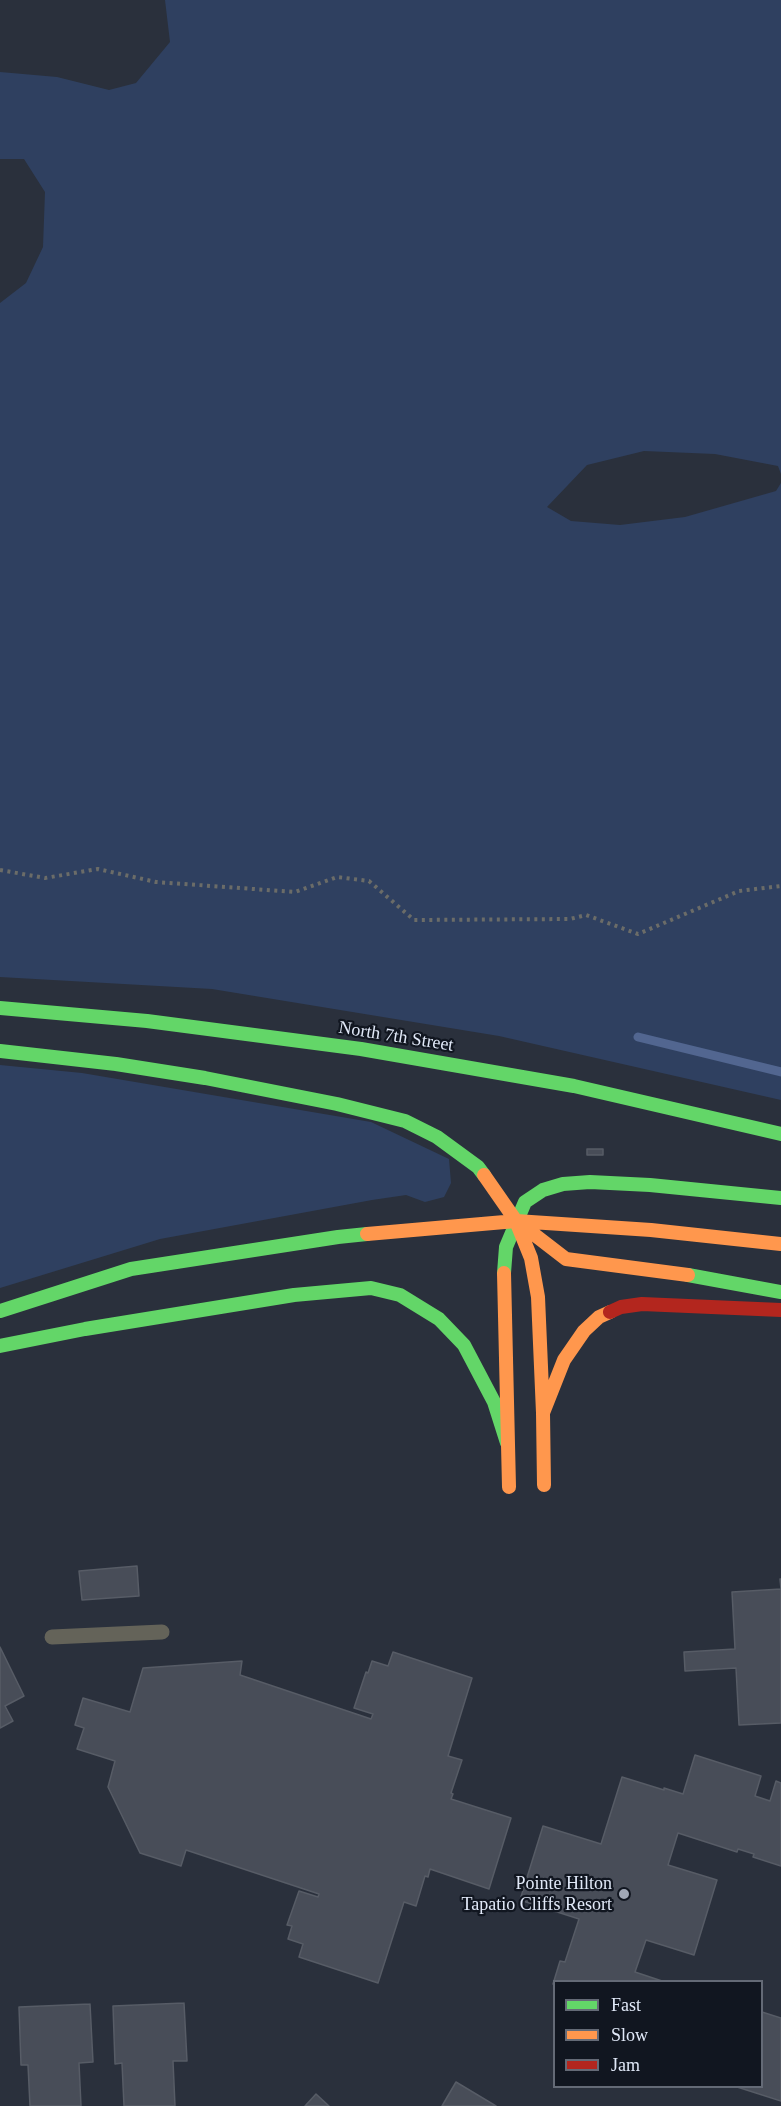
<!DOCTYPE html>
<html>
<head>
<meta charset="utf-8">
<style>
	body { margin:0 }
	#map { position:relative; width:781px; height:2106px; overflow:hidden; background:#2a303c; font-family:"Times New Roman",serif }
	canvas { display:block }
	.legend { position:absolute; left:553px; top:1980px; width:210px; height:108px; box-sizing:border-box; background:#111620; border:2px solid #646a76; margin:0; padding:8px 10px; list-style:none; font-size:18px; color:#e1e9f8 }
	.legend li { display:flex; align-items:center; gap:12px; height:30px }
	.legend b { width:30px; border:2px solid #646a76 }
</style>
</head>
<body>
<div id="map">
<canvas width="781" height="2106"></canvas>
<ul class="legend">
<li><b style="height:8px;background:#63d668"></b>Fast</li>
<li><b style="height:8px;background:#ff974d"></b>Slow</li>
<li><b style="height:8px;background:#b3261e"></b>Jam</li>
</ul>
</div>
<script>
const g = document.querySelector('canvas').getContext('2d');
g.lineJoin = 'round';
function fillPath(path, color) {
  g.fillStyle = color;
  g.fill(path, 'evenodd');
}
function toPath(rows) {
  const path = new Path2D();
  for (const r of rows) {
    path.moveTo(r[0], r[1]);
    for (let i = 2; i < r.length; i += 2) path.lineTo(r[i], r[i + 1]);
  }
  return path;
}
function strokePath(path, color, width, dash) {
  g.strokeStyle = color;
  g.lineWidth = width;
  g.lineCap = dash ? 'butt' : 'round';
  g.setLineDash(dash || []);
  g.stroke(path);
}
function drawText(font, color, halo, rows, align = 'center') {
  g.font = font + ' "Times New Roman",serif';
  g.lineWidth = 4.5;
  g.setLineDash([]);
  g.textBaseline = 'middle';
  g.strokeStyle = halo;
  g.fillStyle = color;
  for (const [text, x, y, turn = 0] of rows) {
    g.save();
    g.translate(x, y);
    g.rotate((+turn || 0) * Math.PI / 180);
    g.textAlign = isNaN(turn) ? turn : align;
    if (halo) g.strokeText(text, 0, 0);
    g.fillText(text, 0, 0);
    g.restore();
  }
}
fillPath(toPath([
	[165,0,781,0,781,474,778,466,715,454,644,451,587,465,547,507,571,521,620,525,685,517,776,491,781,483,781,1100,499,1036,212,989,0,977,0,303,26,283,43,247,45,192,24,159,0,159,0,72,57,77,109,90,136,83,170,42],
	[0,1065,82,1073,371,1122,449,1159,451,1183,444,1197,425,1202,406,1195,372,1200,160,1239,0,1288]
]), '#2f4060');
strokePath(toPath([
	[638,1037,781,1072]
]), '#526690', 9);
const building = toPath([
	[587,1149,603,1149,603,1155,587,1155,587,1149],
	[137,1566,139,1596,82,1600,79,1571,137,1566],
	[780,1579,781,1579,781,1723,739,1725,736,1668,685,1671,684,1652,735,1649,732,1592,781,1589,780,1579],
	[0,1647,24,1696,5,1706,13,1721,0,1728,0,1647],
	[393,1652,472,1678,448,1756,462,1760,451,1793,453,1794,451,1799,511,1818,489,1889,430,1869,428,1877,425,1876,416,1906,404,1902,378,1983,299,1957,303,1944,288,1939,292,1926,287,1925,299,1891,318,1897,319,1894,186,1850,181,1866,140,1853,108,1787,115,1761,77,1749,84,1728,75,1725,83,1698,130,1712,143,1668,242,1661,240,1675,371,1719,373,1714,354,1708,366,1672,368,1673,372,1661,388,1666,393,1652],
	[695,1755,761,1776,755,1796,770,1801,776,1781,781,1783,781,1866,753,1857,754,1854,738,1849,737,1852,678,1833,668,1865,717,1880,694,1955,646,1940,635,1972,665,1982,554,1982,554,1985,553,1984,560,1961,565,1962,579,1919,520,1900,543,1826,601,1844,622,1777,664,1790,664,1788,683,1794,695,1755],
	[184,2003,187,2061,173,2061,175,2106,124,2106,122,2063,115,2064,113,2006,184,2003],
	[90,2004,93,2062,79,2063,81,2106,30,2106,28,2065,21,2065,19,2007,90,2004],
	[762,2012,781,2018,781,2101,734,2086,762,2086,762,2012],
	[456,2082,496,2106,442,2106,456,2082],
	[316,2094,329,2106,305,2106,316,2094]
]);
fillPath(building, '#484d58');
strokePath(building, '#575c66', 1.5);
strokePath(toPath([
	[0,870,45,878,98,869,156,882,295,892,337,877,369,881,414,920,570,919,586,915,638,934,739,891,781,886]
]), '#6b6c68', 4, [3, 4.5]);
strokePath(toPath([
	[52,1637,162,1632]
]), '#646359', 15);
strokePath(toPath([
	[0,1008,147,1021,361,1049,574,1086,781,1134],
	[0,1051,116,1064,205,1078,337,1104,405,1121,437,1137,478,1167,484,1175],
	[504,1273,506,1247,525,1202,543,1190,563,1184,590,1182,650,1185,781,1198],
	[688,1275,781,1292],
	[0,1311,131,1269,338,1237,367,1234],
	[0,1346,85,1329,294,1295,371,1288,400,1295,439,1319,464,1345,494,1402,507,1443]
]), '#63d668', 14);
strokePath(toPath([
	[484,1175,516,1221,531,1258,538,1297,543,1413],
	[518,1222,566,1259,688,1275],
	[367,1234,516,1221,651,1230,781,1244],
	[504,1273,509,1487],
	[544,1485,543,1413,564,1360,584,1331,599,1317,610,1312]
]), '#ff974d', 14);
strokePath(toPath([
	[610,1312,621,1307,642,1304,781,1310]
]), '#b3261e', 14);
for (const [x, y, r, color] of [
	[624,1894,6,"#a1a8b6"]
]) {
  const dot = new Path2D();
  dot.arc(x, y, r, 0, 2 * Math.PI);
  g.fillStyle = color;
  g.fill(dot);
  strokePath(dot, '#111620', 2);
}
drawText('18px', '#e1e9f8', '#111620', [
	["North 7th Street",396,1037,9]
]);
drawText('18px', '#e1e9f8', '#111620', [
	["Pointe Hilton",612,1884],
	["Tapatio Cliffs Resort",612,1905]
], 'right');
</script>
</body>
</html>
